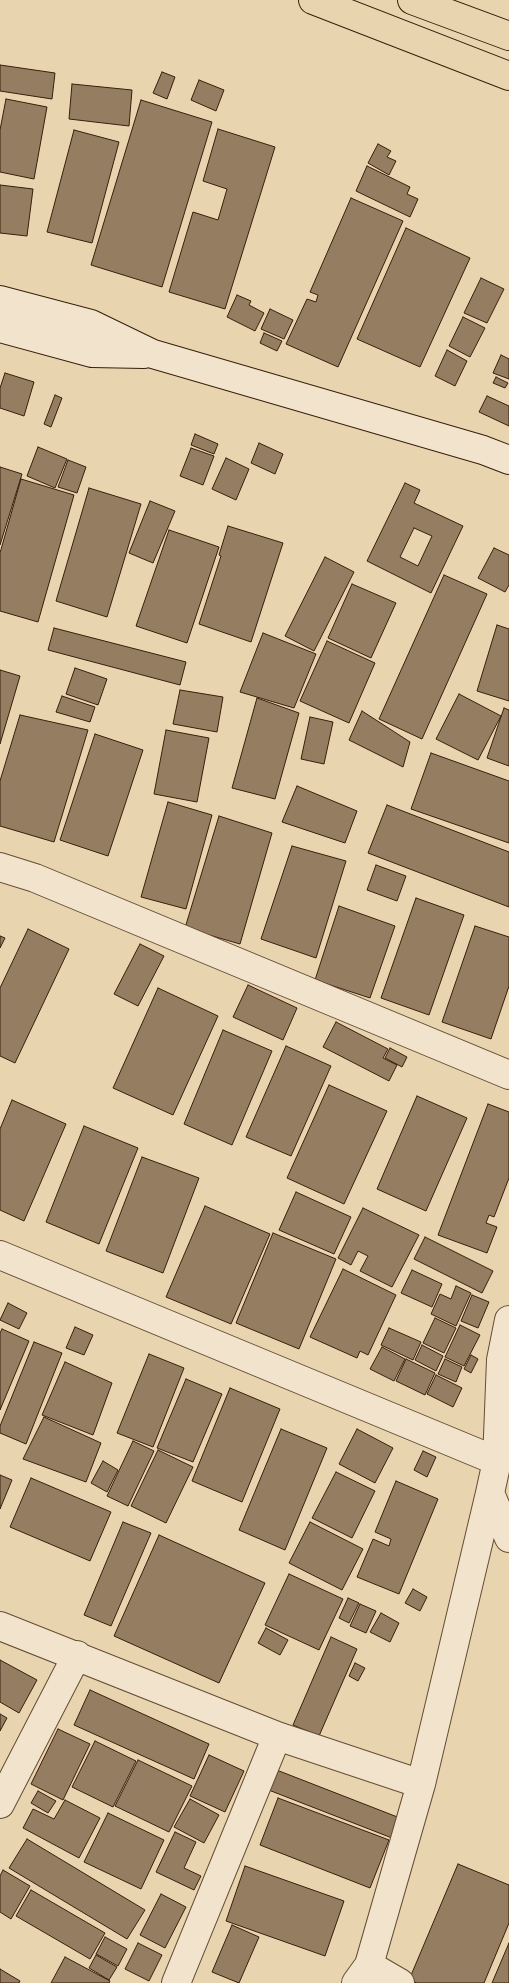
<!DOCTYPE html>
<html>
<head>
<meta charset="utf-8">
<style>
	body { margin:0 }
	canvas { display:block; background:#e9d4b0 }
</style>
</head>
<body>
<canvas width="509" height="1983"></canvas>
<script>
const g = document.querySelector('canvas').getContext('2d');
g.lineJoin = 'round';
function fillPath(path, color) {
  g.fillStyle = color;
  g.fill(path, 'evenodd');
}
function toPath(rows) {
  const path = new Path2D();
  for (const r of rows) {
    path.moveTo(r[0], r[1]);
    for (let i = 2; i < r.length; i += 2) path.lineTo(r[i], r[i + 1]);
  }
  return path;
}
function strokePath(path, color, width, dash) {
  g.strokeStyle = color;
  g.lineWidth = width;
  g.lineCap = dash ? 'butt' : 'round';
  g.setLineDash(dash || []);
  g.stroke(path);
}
const building = toPath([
	[0,65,55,73,52,99,0,91,0,65],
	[162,72,175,77,167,99,153,93,162,72],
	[199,80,224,90,216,111,191,100,199,80],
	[72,84,132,90,129,126,69,119,72,84],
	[6,99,47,107,34,179,0,172,0,130,6,99],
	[141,100,212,122,162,287,91,265,141,100],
	[218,129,275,147,225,309,169,292,193,212,218,220,227,189,203,181,218,129],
	[74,130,119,142,92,243,47,232,74,130],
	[378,144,391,151,387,157,396,161,389,175,368,163,378,144],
	[367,166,410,187,407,194,418,199,410,217,356,191,367,166],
	[0,185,33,189,27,236,0,233,0,185],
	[351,198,403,221,338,367,286,344,307,299,316,302,318,295,310,292,351,198],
	[406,228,470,258,420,367,357,339,406,228],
	[481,278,504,289,487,323,464,313,481,278],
	[237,295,251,301,249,305,264,313,255,331,227,317,237,295],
	[270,309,293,320,284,339,261,329,270,309],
	[463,317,485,328,470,357,449,346,463,317],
	[264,333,282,341,277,351,260,343,264,333],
	[447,350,467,361,455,386,435,376,447,350],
	[501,355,509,359,509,379,493,373,501,355],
	[5,373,34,382,24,416,0,408,0,388,5,373],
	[496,377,508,383,505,388,493,383,496,377],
	[55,395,62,398,51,427,44,424,55,395],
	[487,396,509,406,509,426,479,412,487,396],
	[195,434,218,444,214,454,191,445,195,434],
	[259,443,283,454,275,474,251,463,259,443],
	[38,447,67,459,55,488,27,476,38,447],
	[191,448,214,456,203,485,180,476,191,448],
	[226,458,249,469,236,500,212,489,226,458],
	[68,460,86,467,77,493,58,487,68,460],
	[0,467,22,474,0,545,0,467],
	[21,479,74,495,38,622,0,611,0,553,21,479],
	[405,483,420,490,414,503,463,526,431,593,367,561,405,483],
	[414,528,432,536,418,566,400,557,414,528],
	[89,488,141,504,107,617,56,601,89,488],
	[150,501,175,511,153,563,129,553,150,501],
	[228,526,283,543,251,642,199,624,221,556,219,555,228,526],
	[169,530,219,547,187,643,136,626,169,530],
	[494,548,509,555,509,585,505,592,478,578,494,548],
	[325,557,354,572,314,651,285,636,325,557],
	[444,575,487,594,422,739,379,719,444,575],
	[352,584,396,603,371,658,328,638,352,584],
	[497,625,509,629,509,701,477,691,497,625],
	[54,628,186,662,180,685,48,650,54,628],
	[263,633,316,654,294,708,240,692,263,633],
	[327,641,375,663,349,723,300,701,327,641],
	[75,668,107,679,98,705,66,694,75,668],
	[0,670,20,676,0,744,0,670],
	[180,690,223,697,217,732,173,724,180,690],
	[459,694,501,716,478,760,436,739,459,694],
	[62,696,95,707,90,722,56,712,62,696],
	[257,698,299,713,275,799,232,788,257,698],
	[504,708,509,710,509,766,487,758,504,708],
	[362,711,410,742,403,767,349,740,362,711],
	[20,715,88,730,54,842,0,826,0,781,20,715],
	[310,717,333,722,324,764,301,759,310,717],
	[166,730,209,738,197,802,154,794,166,730],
	[95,734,143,750,108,856,60,840,95,734],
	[431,753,509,781,509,843,411,809,431,753],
	[297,786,357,811,345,843,282,822,297,786],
	[168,802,212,815,186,909,141,897,168,802],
	[387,805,509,852,509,907,368,853,387,805],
	[219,816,272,833,240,944,185,928,219,816],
	[292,846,346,861,316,958,261,939,292,846],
	[376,865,406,876,397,901,367,890,376,865],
	[416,898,464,915,429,1015,381,998,416,898],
	[339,906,395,926,370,998,315,980,339,906],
	[475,926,509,937,509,986,491,1039,442,1022,475,926],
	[28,929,69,949,15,1063,0,1056,0,988,28,929],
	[0,936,5,938,0,948,0,936],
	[140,944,164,956,138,1006,114,994,140,944],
	[248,985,297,1008,283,1040,233,1017,248,985],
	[158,988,218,1016,173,1115,113,1088,158,988],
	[336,1022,388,1049,383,1058,397,1065,389,1081,323,1047,336,1022],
	[223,1030,272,1051,232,1145,184,1124,223,1030],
	[286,1046,331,1066,291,1156,246,1137,286,1046],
	[390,1048,407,1057,402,1067,385,1058,390,1048],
	[329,1085,387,1111,344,1204,287,1178,329,1085],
	[417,1096,467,1118,426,1211,377,1189,417,1096],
	[12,1100,66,1124,24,1221,0,1210,0,1129,12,1100],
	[488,1104,509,1112,509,1178,494,1217,489,1215,486,1223,497,1227,487,1253,438,1235,488,1104],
	[84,1126,138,1148,99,1244,46,1222,84,1126],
	[142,1157,199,1178,163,1273,106,1251,142,1157],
	[296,1192,351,1217,334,1254,279,1230,296,1192],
	[205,1206,270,1234,231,1324,166,1297,205,1206],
	[363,1208,419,1235,392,1287,360,1271,368,1256,358,1251,351,1265,338,1258,363,1208],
	[273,1233,336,1259,299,1349,236,1323,273,1233],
	[425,1237,493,1271,482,1293,414,1259,425,1237],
	[343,1269,396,1295,368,1355,360,1351,357,1358,310,1337,343,1269],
	[412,1270,442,1284,432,1307,401,1293,412,1270],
	[456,1286,471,1293,456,1326,431,1314,440,1294,451,1299,456,1286],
	[472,1295,489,1302,478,1328,461,1321,472,1295],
	[8,1303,27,1313,19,1329,0,1320,8,1303],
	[435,1318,456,1328,444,1353,423,1343,435,1318],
	[460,1325,480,1335,464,1366,445,1357,460,1325],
	[75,1327,93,1335,84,1355,66,1348,75,1327],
	[389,1328,421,1342,413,1360,381,1345,389,1328],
	[2,1329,29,1341,0,1410,0,1333,2,1329],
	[34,1342,62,1353,26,1444,0,1433,0,1426,34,1342],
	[422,1345,443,1356,436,1371,415,1360,422,1345],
	[382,1347,405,1359,394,1381,370,1369,382,1347],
	[149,1354,184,1368,153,1447,117,1433,149,1354],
	[471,1355,478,1359,471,1373,464,1369,471,1355],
	[406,1359,435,1373,425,1395,396,1381,406,1359],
	[445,1359,462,1367,456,1382,438,1374,445,1359],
	[65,1362,112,1383,93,1435,42,1415,65,1362],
	[436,1375,462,1388,453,1407,427,1394,436,1375],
	[186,1379,222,1394,193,1462,157,1448,186,1379],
	[230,1388,280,1409,242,1502,192,1481,230,1388],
	[44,1417,101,1443,86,1482,23,1459,44,1417],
	[281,1429,327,1448,285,1550,239,1530,281,1429],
	[357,1429,393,1448,375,1483,339,1464,357,1429],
	[133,1441,154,1451,128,1506,107,1496,133,1441],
	[158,1450,193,1467,166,1523,131,1506,158,1450],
	[423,1451,436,1457,427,1477,414,1470,423,1451],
	[103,1461,118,1470,107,1492,91,1483,103,1461],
	[336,1472,375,1491,352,1538,312,1518,336,1472],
	[0,1475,12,1480,0,1509,0,1475],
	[31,1478,111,1512,90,1561,10,1527,31,1478],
	[396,1481,438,1499,399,1594,357,1577,373,1539,389,1546,391,1539,375,1532,396,1481],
	[123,1522,151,1533,111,1626,84,1615,123,1522],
	[310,1522,363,1549,342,1590,289,1563,310,1522],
	[159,1535,265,1583,219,1683,114,1636,159,1535],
	[289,1574,343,1599,319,1650,265,1625,289,1574],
	[413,1589,427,1597,420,1611,405,1603,413,1589],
	[348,1598,359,1603,349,1623,339,1618,348,1598],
	[360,1604,376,1611,366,1633,350,1626,360,1604],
	[381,1613,399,1623,390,1642,370,1632,381,1613],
	[266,1628,288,1640,280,1655,258,1643,266,1628],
	[331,1637,357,1649,319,1736,293,1725,331,1637],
	[0,1660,37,1680,19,1713,0,1702,0,1660],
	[355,1663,365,1668,358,1681,349,1676,355,1663],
	[90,1690,209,1744,194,1779,74,1725,90,1690],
	[0,1714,7,1718,0,1731,0,1714],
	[58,1729,90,1744,63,1800,31,1784,58,1729],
	[95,1741,136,1761,113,1807,72,1787,95,1741],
	[209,1755,244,1771,225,1812,190,1796,209,1755],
	[138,1760,192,1786,169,1832,115,1806,138,1760],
	[274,1769,400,1818,392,1838,266,1789,274,1769],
	[38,1791,56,1801,48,1813,31,1803,38,1791],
	[278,1798,389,1840,370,1888,260,1845,278,1798],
	[190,1799,219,1815,204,1843,174,1827,190,1799],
	[65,1800,100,1818,79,1858,23,1828,33,1809,54,1819,65,1800],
	[108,1813,164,1840,141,1889,84,1862,108,1813],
	[175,1832,196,1842,184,1868,201,1876,194,1890,156,1872,175,1832],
	[27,1839,145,1910,127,1939,9,1868,27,1839],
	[458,1864,509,1885,509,1923,484,1983,417,1983,409,1980,458,1864],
	[245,1866,344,1901,325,1956,226,1921,245,1866],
	[3,1870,30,1886,11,1919,0,1912,0,1876,3,1870],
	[31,1890,105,1933,90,1959,16,1916,31,1890],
	[161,1894,186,1907,165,1948,140,1935,161,1894],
	[232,1925,259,1937,239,1983,212,1972,232,1925],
	[105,1937,127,1949,118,1966,96,1954,105,1937],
	[138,1943,162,1955,149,1981,125,1969,138,1943],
	[509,1943,509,1983,492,1983,509,1943],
	[96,1955,117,1967,109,1980,89,1968,96,1955],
	[65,1957,110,1981,109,1983,51,1983,65,1957],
	[0,1969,20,1981,19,1983,0,1983,0,1969]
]);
fillPath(building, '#957d61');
strokePath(building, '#391f0b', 1);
const minor = toPath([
	[0,867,35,878,509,1075],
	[0,1255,497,1461],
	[509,1320,501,1360,497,1461,490,1493,509,1538],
	[0,1626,277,1736,421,1784],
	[0,1804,77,1655],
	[369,1965,400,1983],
	[176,1983,277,1736],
	[356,1983,369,1965,421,1784,490,1493]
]);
const secondary = toPath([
	[0,300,91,324,153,354,483,450,509,460],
	[0,328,92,353,144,354]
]);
const primary = toPath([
	[313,0,509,76]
]);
const motorway = toPath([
	[412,0,509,36]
]);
strokePath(minor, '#654c34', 30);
strokePath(secondary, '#391f0b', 30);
strokePath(primary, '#391f0b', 30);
strokePath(motorway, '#391f0b', 30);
strokePath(minor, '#f1e3cc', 28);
strokePath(secondary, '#f1e3cc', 28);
strokePath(primary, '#e9d4b0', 28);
strokePath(motorway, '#e9d4b0', 28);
</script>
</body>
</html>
